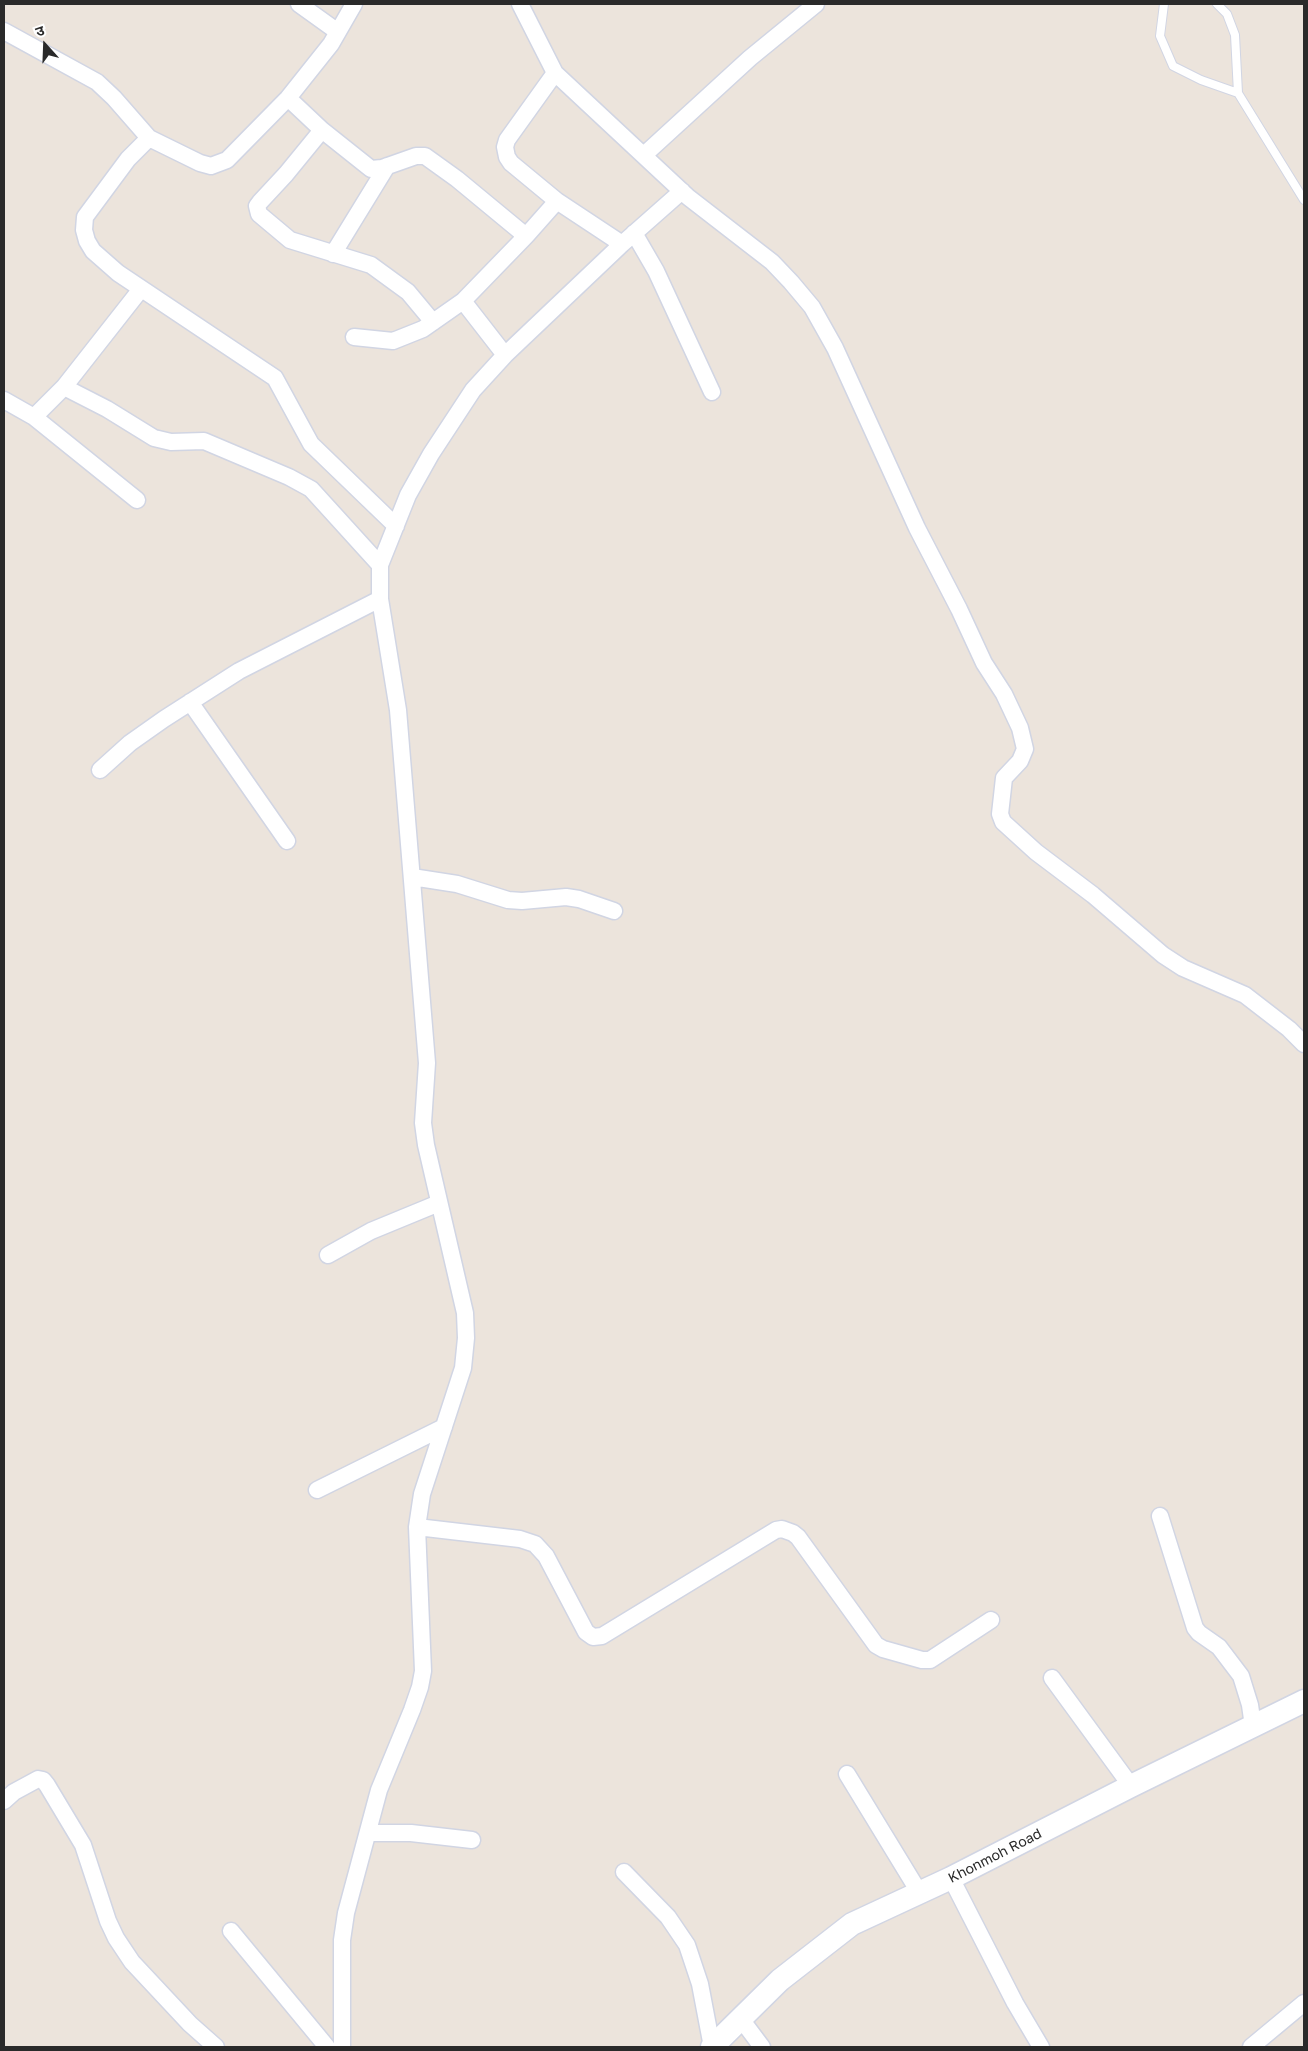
<!DOCTYPE html>
<html>
<head>
<meta charset="utf-8">
<style>
	body { margin:0 }
	#map { position:relative; width:1308px; height:2051px; overflow:hidden; background:#ece4dc; font-family:"Golos Text","Noto Sans Devanagari",sans-serif }
	canvas { display:block }
	.frame { position:absolute; inset:0; border:5px solid #2a2a2a; pointer-events:none }
	.north { position:absolute; left:20px; top:20px; width:50px; height:50px; -webkit-text-stroke:4px #fff; paint-order:stroke; rotate:340deg; font-size:14px; font-weight:700; line-height:20px; text-align:center; color:#2a2a2a }
	.north::after { content:''; display:block; margin:auto; width:18px; height:22px; background:#2a2a2a; clip-path:polygon(50% 0,100% 100%,50% 72%,0 100%) }
</style>
</head>
<body>
<div id="map">
<canvas width="1308" height="2051"></canvas>
<div class="frame"></div>
<div class="north">उ</div>
</div>
<script>
const g = document.querySelector('canvas').getContext('2d');
g.lineJoin = 'round';
function toPath(rows) {
  const path = new Path2D();
  for (const r of rows) {
    path.moveTo(r[0], r[1]);
    for (let i = 2; i < r.length; i += 2) path.lineTo(r[i], r[i + 1]);
  }
  return path;
}
function strokePath(path, color, width, dash) {
  g.strokeStyle = color;
  g.lineWidth = width;
  g.lineCap = dash ? 'butt' : 'round';
  g.setLineDash(dash || []);
  g.stroke(path);
}
function drawText(font, color, halo, rows, align = 'center') {
  g.font = font + ' "Golos Text",sans-serif';
  g.lineWidth = 4;
  g.setLineDash([]);
  g.textBaseline = 'middle';
  g.strokeStyle = halo;
  g.fillStyle = color;
  for (const [text, x, y, turn = 0] of rows) {
    g.save();
    g.translate(x, y);
    g.rotate((+turn || 0) * Math.PI / 180);
    g.textAlign = isNaN(turn) ? turn : align;
    if (halo) g.strokeText(text, 0, 0);
    g.fillText(text, 0, 0);
    g.restore();
  }
}
const service = toPath([
	[1164,4,1160,36,1173,66,1201,80,1238,93],
	[1217,4,1227,14,1235,35,1238,93,1304,200]
]);
const minor = toPath([
	[299,4,338,32],
	[354,4,331,44,288,98,227,160,211,166,200,163,149,138,128,159,85,217,84,230,87,241,93,251,118,273,275,378,311,444,396,526],
	[520,4,555,73,688,197,772,262,791,282,812,307,835,348,917,528,959,609,984,663,1004,694,1020,728,1025,749,1020,761,1004,778,1000,814,1003,822,1036,852,1093,895,1163,955,1183,968,1245,995,1289,1029,1304,1044],
	[4,31,97,82,114,98,149,138],
	[555,73,507,140,505,147,507,157,511,163,557,201],
	[288,98,322,130,371,169,382,168,416,156,425,156,457,179,526,236,557,201,622,244],
	[322,130,286,174,260,202,257,206,259,214,290,240,371,265,408,292,433,322],
	[644,155,750,58,816,4],
	[634,233,656,271,712,392],
	[333,254,387,166],
	[463,301,505,355],
	[354,337,393,341,423,329,463,301,526,236],
	[64,387,107,409,154,438,171,442,204,441,289,477,311,489,380,565],
	[4,400,34,417,64,387,141,289],
	[34,417,137,500],
	[190,702,287,841],
	[100,770,130,743,164,719,239,671,380,599],
	[412,877,457,884,508,900,522,901,566,897,579,899,614,911],
	[328,1255,371,1231,439,1203],
	[317,1490,444,1427],
	[1160,1516,1195,1628,1199,1633,1219,1647,1241,1676,1250,1705,1253,1726],
	[417,1527,520,1539,535,1544,546,1556,586,1632,593,1637,602,1636,776,1530,782,1529,793,1533,798,1537,876,1645,883,1649,922,1660,930,1660,991,1620],
	[1052,1678,1131,1786],
	[847,1774,919,1892],
	[4,1801,14,1792,38,1779,43,1780,47,1785,83,1845,108,1921,116,1938,132,1962,190,2024,216,2047],
	[368,1833,411,1833,472,1840],
	[624,1872,668,1917,687,1945,700,1984,712,2047],
	[951,1878,1015,2003,1041,2047],
	[231,1931,327,2047],
	[741,2019,762,2047],
	[342,2047,342,1940,346,1913,379,1790,412,1710,420,1687,423,1671,417,1527,422,1494,463,1368,466,1338,465,1313,426,1145,423,1123,427,1063,398,710,380,599,380,565,408,495,431,454,473,390,505,355,622,244,682,191],
	[1251,2047,1304,2003]
]);
const secondary = toPath([
	[712,2047,780,1980,852,1924,951,1878,1131,1786,1304,1701]
]);
strokePath(service, '#d1d5e3', 10);
strokePath(minor, '#d1d5e3', 19);
strokePath(secondary, '#d1d5e3', 25);
strokePath(service, '#fff', 8);
strokePath(minor, '#fff', 16);
strokePath(secondary, '#fff', 22);
drawText('14px', '#2a2a2a', '#fff', [
	["Khonmoh Road",995,1856,-27]
]);
</script>
</body>
</html>
